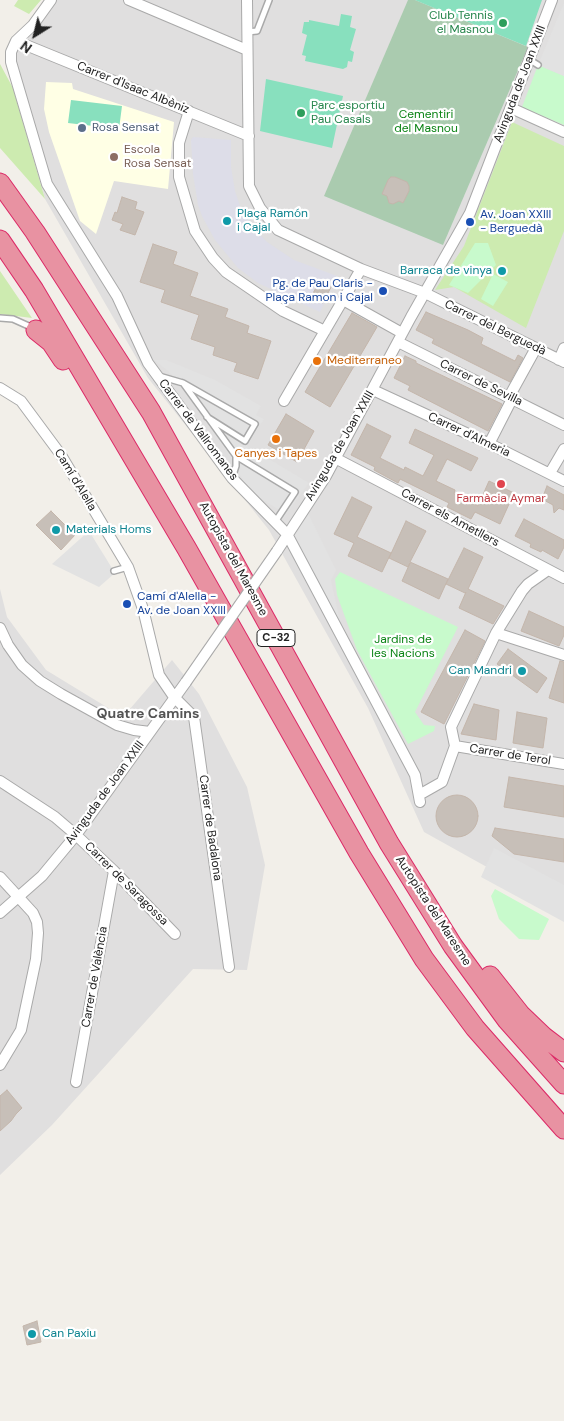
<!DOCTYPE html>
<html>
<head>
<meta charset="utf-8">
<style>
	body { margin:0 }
	#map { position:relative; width:564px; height:1421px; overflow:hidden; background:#f2efe9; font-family:"DM Sans",sans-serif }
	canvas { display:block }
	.north { position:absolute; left:10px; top:10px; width:50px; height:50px; -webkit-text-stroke:4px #fff; paint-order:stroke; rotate:216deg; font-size:14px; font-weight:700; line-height:20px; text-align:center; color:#222 }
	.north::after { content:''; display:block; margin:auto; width:18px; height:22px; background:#222; clip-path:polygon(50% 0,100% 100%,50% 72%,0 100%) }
</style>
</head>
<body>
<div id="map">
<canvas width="564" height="1421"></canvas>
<div class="north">N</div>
</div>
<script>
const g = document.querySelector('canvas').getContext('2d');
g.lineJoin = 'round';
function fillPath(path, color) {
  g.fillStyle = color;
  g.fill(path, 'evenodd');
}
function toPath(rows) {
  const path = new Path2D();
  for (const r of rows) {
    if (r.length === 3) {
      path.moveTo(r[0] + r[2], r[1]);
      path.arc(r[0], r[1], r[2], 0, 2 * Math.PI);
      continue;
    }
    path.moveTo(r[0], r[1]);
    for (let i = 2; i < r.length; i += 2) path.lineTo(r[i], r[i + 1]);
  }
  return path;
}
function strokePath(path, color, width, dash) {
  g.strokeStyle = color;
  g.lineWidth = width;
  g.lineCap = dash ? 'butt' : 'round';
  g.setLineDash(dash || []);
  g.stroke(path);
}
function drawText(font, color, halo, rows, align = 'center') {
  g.font = font + ' "DM Sans",sans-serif';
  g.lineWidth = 4.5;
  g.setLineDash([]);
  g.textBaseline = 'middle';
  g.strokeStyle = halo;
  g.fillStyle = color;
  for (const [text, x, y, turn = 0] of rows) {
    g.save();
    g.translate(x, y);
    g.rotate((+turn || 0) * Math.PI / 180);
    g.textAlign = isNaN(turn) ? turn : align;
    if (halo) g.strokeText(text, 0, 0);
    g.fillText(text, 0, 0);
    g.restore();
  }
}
fillPath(toPath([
	[46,0,564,0,564,910,424,832,368,708,269,530,148,378,45,199,6,62],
	[0,589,7,617,46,670,123,717,172,660,199,694,247,787,265,865,247,970,193,969,52,1125,0,1175]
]), '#e0dfdf');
fillPath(toPath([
	[46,82,72,83,73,89,174,122,168,189,114,181,96,234,80,221,49,132,44,109]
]), '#ffffe5');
fillPath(toPath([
	[18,0,41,0,29,14,14,6],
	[0,64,13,88,45,199,0,148],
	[512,122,564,146,564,231,526,328,454,287,435,290,464,246],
	[0,271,32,318,0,314]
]), '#cdebb0');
fillPath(toPath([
	[408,0,415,0,528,47,443,245,324,196]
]), '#aacbaf');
fillPath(toPath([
	[538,65,564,76,564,125,522,107],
	[475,243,488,243,496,265,468,293,449,285],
	[493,274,508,282,493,306,481,299],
	[340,572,458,627,415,712,424,725,435,726,434,731,408,744,357,650,337,595,335,579],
	[495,889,549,919,539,940,519,939,499,919,491,896]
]), '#c8facc');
fillPath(toPath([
	[415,0,542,0,526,46],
	[341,14,352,16,350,27,356,29,350,50,354,52,352,62,348,61,347,67,343,69,305,61,306,56,302,55,307,35,302,33,304,22,309,22,309,20,339,26],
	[266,79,343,96,332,148,260,131],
	[71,100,122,106,119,129,68,123]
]), '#88e0be');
fillPath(toPath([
	[564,3,564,76,538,65],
	[154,360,166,360,215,380,261,406,256,415,264,419,247,446,309,483,282,520,279,510,248,490,231,458,194,404,168,371],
	[303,510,308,513,336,570,331,580,344,641,287,534],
	[89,531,115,573,99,587,52,564],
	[494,848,564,885,564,922,481,877]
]), '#e2e2e2');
fillPath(toPath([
	[193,137,231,140,231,167,235,191,241,209,252,226,267,242,294,260,337,276,320,312,258,283,238,268,215,240,202,216,198,205,193,174,191,140]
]), '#dddde8');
const building = toPath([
	[391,177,395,177,407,182,409,186,409,191,403,203,399,201,393,204,389,203,387,196,382,194,388,180,391,177],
	[122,197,137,202,135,209,144,212,135,235,120,230,123,224,112,220,115,212,117,213,122,197],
	[153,244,177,252,173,264,198,273,190,296,228,309,225,317,249,326,247,333,271,341,258,379,234,371,237,363,213,355,215,347,191,339,199,315,161,302,165,290,140,282,153,244],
	[319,282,331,287,323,303,311,297,319,282],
	[426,312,468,330,483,338,481,344,515,361,518,355,523,358,510,382,432,343,434,339,416,330,426,312],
	[352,313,377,327,330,407,305,392,352,313],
	[405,356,416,361,416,363,502,404,488,431,408,390,410,386,394,378,405,356],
	[286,414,314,431,297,462,268,445,286,414],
	[367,424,391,436,380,458,404,470,405,467,423,476,434,455,409,443,415,429,478,458,471,471,447,459,436,481,455,490,454,494,478,506,489,481,514,493,500,524,475,512,471,519,447,507,449,503,400,479,398,483,374,470,375,467,351,455,367,424],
	[547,486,564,495,564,510,559,508,554,513,553,505,542,499,547,486],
	[352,497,372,507,357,537,391,553,382,572,348,556,354,543,334,534,352,497],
	[51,511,75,535,61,550,36,525,51,511],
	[524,519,564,540,564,547,558,559,542,550,541,552,530,547,531,544,515,536,524,519],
	[406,521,426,531,410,562,448,579,439,599,402,581,410,563,408,567,389,558,406,521],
	[464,548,483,557,468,589,504,606,493,624,459,608,466,592,465,593,446,584,464,548],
	[529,611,564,627,564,635,559,646,521,631,529,611],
	[465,630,485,641,444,724,421,712,465,630],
	[508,649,547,678,537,693,497,664,508,649],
	[560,661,564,662,564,703,549,698,560,661],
	[474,704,499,710,496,740,461,734,474,704],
	[517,712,547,718,543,748,513,743,517,712],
	[509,777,564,786,564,817,504,807,509,777],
	[457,816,21],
	[495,828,564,839,564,862,514,854,492,836,495,828],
	[7,1090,22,1108,16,1114,11,1121,0,1131,0,1096,7,1090],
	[37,1321,41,1342,27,1345,23,1326,37,1321]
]);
fillPath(building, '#c7bfb8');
strokePath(building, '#c4b6ab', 1);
const lane = toPath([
	[247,32,257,31,269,0],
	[530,60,538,65],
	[0,318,13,319,33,328],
	[159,376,183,383],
	[207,417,245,441,255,424,183,383,236,456,295,492,275,522],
	[232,478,236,466,236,456],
	[114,571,128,567]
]);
const street = toPath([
	[51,0,33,25,16,41,11,52,11,62,47,184,117,296,148,363,232,478,287,534,415,775,420,802],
	[129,0,247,50],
	[247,0,249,186,260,208,278,230,361,269,425,293,564,362],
	[16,41,249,136],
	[511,108,564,132],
	[189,111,179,143,179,177,195,231,213,258,226,272,283,311,325,331],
	[343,300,402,333],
	[398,342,564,425],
	[559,360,564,348],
	[0,388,21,401,61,455,128,567,143,609,159,675,174,697,194,717,229,967],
	[373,390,492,445,564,481],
	[509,397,536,348],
	[284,401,361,269],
	[489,444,512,399],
	[335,458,564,578],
	[550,473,564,449],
	[277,551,326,476,411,317,470,213,552,0],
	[0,628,8,645,22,665,40,681,61,694,117,725,134,730,150,732],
	[496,633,564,655],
	[455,746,564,764],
	[0,781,55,817,76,835,114,871,175,934],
	[419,795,442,782,455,746,451,727,496,633,522,591,528,584,548,570],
	[0,877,33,913,37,922,38,933,36,959,21,1030,0,1065],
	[0,913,42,876,76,835,186,682],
	[76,1082,114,871]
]);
const highway = toPath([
	[0,183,35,232,151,412,389,843,453,946,507,1020,564,1084],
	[0,240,34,290,187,549,359,853,424,959,475,1028,564,1129],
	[36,330,51,342,63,360],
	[490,976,520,1014,544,1037,564,1052]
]);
strokePath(lane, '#a9a9a9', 8);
strokePath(street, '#a9a9a9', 12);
strokePath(highway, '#dc2a67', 21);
strokePath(lane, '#fff', 5);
strokePath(street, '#fff', 10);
strokePath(highway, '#e892a2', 19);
const streetBridge = toPath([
	[186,682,277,551]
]);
strokePath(streetBridge, '#a9a9a9', 12, []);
strokePath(streetBridge, '#fff', 10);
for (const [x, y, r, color] of [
	[503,23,5,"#2e9e5b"],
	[301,113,5,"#2e9e5b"],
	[82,128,5,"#5c6f8a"],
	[114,157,5,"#8d6e63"],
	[227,221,5,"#0f9aa8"],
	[470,222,5,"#1a4fb4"],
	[502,271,5,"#0f9aa8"],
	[383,291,5,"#1a4fb4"],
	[317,361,5,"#e8710a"],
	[276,439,5,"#e8710a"],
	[501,484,5,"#e0444e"],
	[56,530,5,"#0f9aa8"],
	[127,604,5,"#1a4fb4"],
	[522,671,5,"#0f9aa8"],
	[32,1334,5,"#0f9aa8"]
]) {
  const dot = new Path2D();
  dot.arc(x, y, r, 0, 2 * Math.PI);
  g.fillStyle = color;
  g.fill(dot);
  strokePath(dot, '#fff', 2);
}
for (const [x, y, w] of [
	[276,638,38]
]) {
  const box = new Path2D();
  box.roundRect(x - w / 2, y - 8.5, w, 17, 4);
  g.fillStyle = '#fff';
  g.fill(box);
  strokePath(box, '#222', 1);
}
drawText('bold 11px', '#222', null, [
	["C-32",276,638]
]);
drawText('12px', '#27864d', '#fff', [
	["Club Tennis",493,16],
	["el Masnou",493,30],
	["Parc esportiu",311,106,"left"],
	["Pau Casals",311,120,"left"]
], 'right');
drawText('12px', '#222', '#fff', [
	["Avinguda de Joan XXIII",520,84,-69],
	["Carrer d'Isaac Albèniz",133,88,22],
	["Carrer del Berguedà",495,328,26],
	["Carrer de Sevilla",481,383,26],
	["Carrer de Vallromanes",198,430,53],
	["Carrer d'Almeria",469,435,25],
	["Avinguda de Joan XXIII",340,446,-60],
	["Camí d'Alella",75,480,59],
	["Carrer els Ametllers",450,518,28],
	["Autopista del Maresme",233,559,61],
	["Carrer de Terol",510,755,9],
	["Avinguda de Joan XXIII",105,793,-54],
	["Carrer de Badalona",210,828,82],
	["Carrer de Saragossa",126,884,45],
	["Autopista del Maresme",433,911,57],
	["Carrer de València",95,977,-80]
]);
drawText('12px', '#0c8416', '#fff', [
	["Cementiri",426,115],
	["del Masnou",426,129],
	["Jardins de",403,640],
	["les Nacions",403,654]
]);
drawText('12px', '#4e5e75', '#fff', [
	["Rosa Sensat",92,128]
], 'left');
drawText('12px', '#785e54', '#fff', [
	["Escola",124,150],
	["Rosa Sensat",124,164]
], 'left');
drawText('12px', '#0d838f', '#fff', [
	["Plaça Ramón",237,214],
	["i Cajal",237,228],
	["Barraca de vinya",492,271,"right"],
	["Materials Homs",66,530],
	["Can Mandri",512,671,"right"],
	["Can Paxiu",42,1334]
], 'left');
drawText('12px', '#164399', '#fff', [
	["Av. Joan XXIII",480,215],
	["- Berguedà",480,229],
	["Pg. de Pau Claris -",373,284,"right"],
	["Plaça Ramon i Cajal",373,298,"right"],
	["Camí d'Alella -",137,597],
	["Av. de Joan XXIII",137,611]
], 'left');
drawText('12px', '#c56008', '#fff', [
	["Mediterraneo",327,361],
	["Canyes i Tapes",276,454,"center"]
], 'left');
drawText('12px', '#be3a42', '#fff', [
	["Farmàcia Aymar",501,499]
]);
drawText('bold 14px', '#555', '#fff', [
	["Quatre Camins",148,714]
]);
</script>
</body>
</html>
